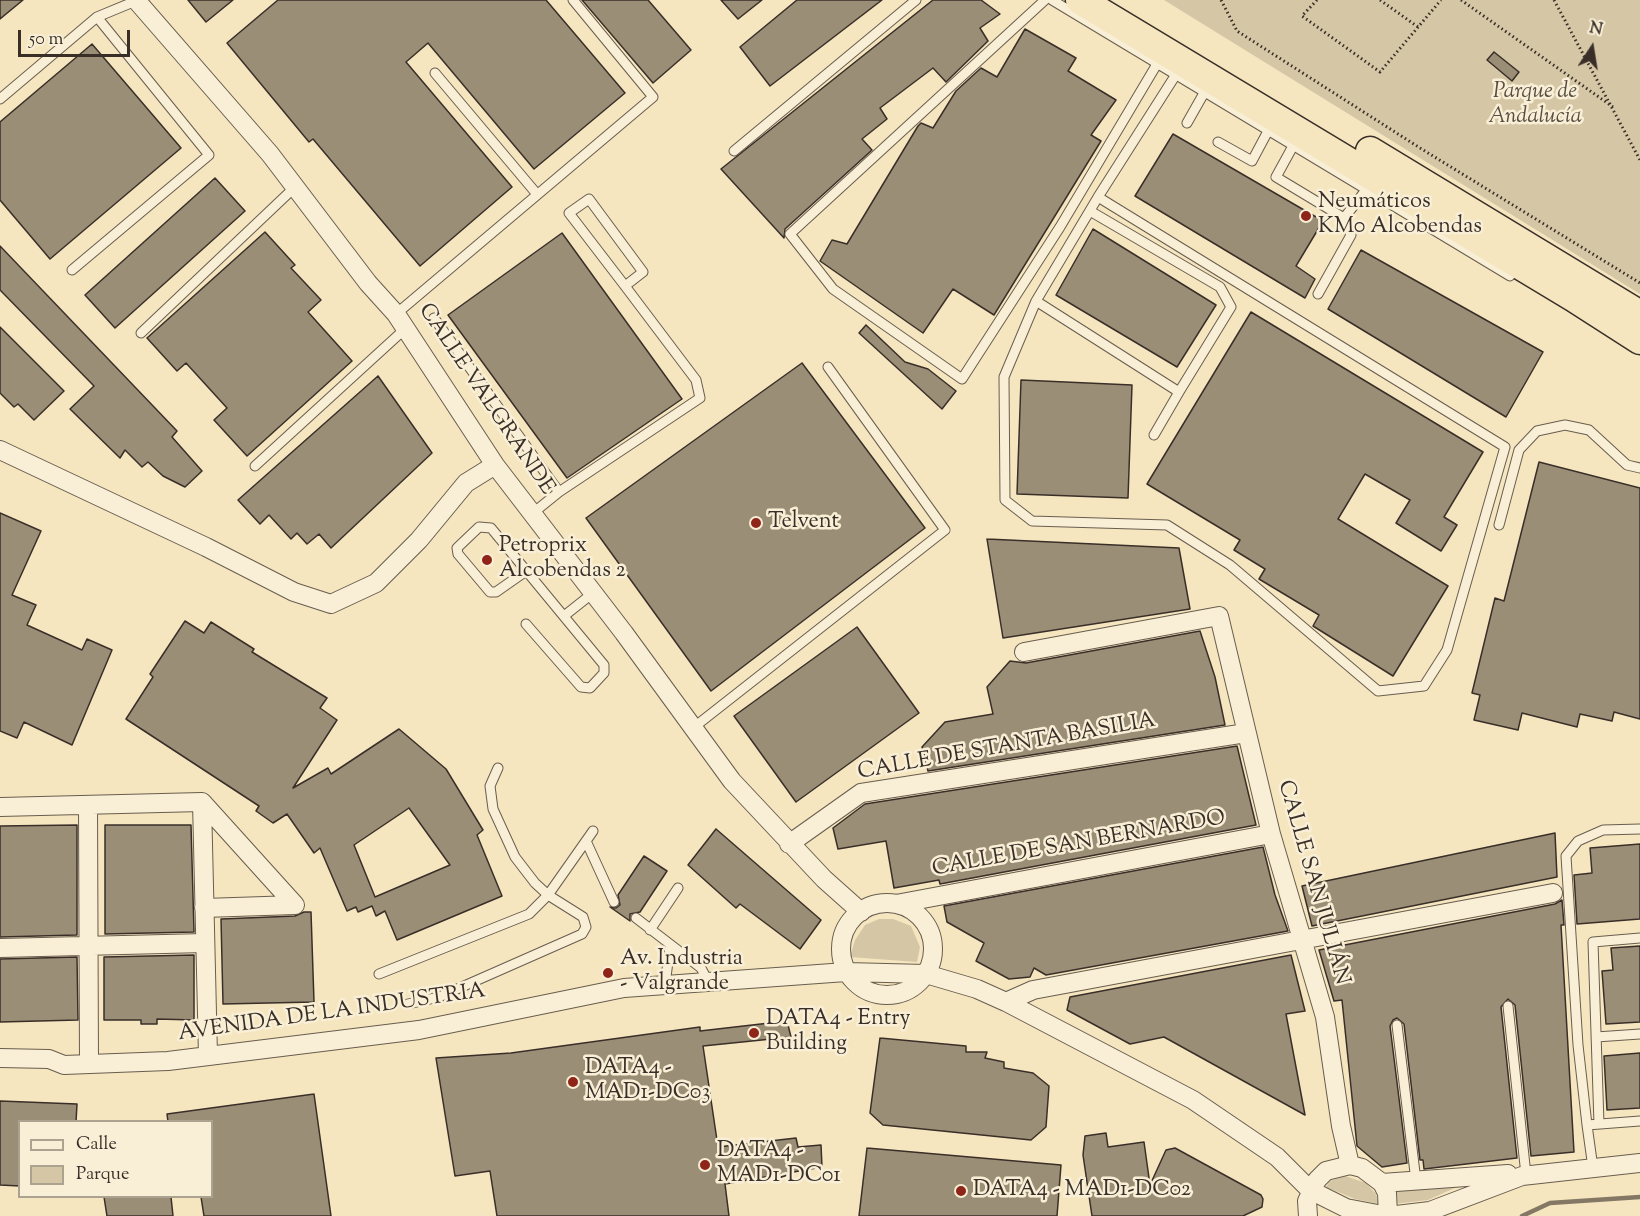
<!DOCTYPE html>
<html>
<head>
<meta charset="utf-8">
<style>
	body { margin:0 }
	#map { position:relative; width:1640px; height:1216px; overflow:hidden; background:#f5e6c0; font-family:"Sorts Mill Goudy",serif }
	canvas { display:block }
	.legend { position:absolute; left:18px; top:1120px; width:195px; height:78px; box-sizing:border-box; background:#f8efd6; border:2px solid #aca290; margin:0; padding:8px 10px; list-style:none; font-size:18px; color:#3a2f28 }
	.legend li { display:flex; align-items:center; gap:12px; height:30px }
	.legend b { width:30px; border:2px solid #aca290 }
	.north { position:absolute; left:1562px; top:18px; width:60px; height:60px; -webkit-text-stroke:4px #f8efd6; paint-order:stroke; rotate:12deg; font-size:16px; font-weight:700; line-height:24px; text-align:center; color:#3a2f28 }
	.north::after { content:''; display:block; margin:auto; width:21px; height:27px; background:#3a2f28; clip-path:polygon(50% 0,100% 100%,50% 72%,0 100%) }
	.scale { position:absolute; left:18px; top:30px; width:112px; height:27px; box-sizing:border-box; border:3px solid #3a2f28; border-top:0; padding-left:8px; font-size:18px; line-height:21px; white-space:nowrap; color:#3a2f28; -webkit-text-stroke:4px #f8efd6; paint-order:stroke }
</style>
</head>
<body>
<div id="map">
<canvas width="1640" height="1216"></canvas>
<ul class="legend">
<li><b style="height:8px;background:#f8efd6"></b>Calle</li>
<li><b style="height:16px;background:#d5c7a6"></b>Parque</li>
</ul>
<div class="north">N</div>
<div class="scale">50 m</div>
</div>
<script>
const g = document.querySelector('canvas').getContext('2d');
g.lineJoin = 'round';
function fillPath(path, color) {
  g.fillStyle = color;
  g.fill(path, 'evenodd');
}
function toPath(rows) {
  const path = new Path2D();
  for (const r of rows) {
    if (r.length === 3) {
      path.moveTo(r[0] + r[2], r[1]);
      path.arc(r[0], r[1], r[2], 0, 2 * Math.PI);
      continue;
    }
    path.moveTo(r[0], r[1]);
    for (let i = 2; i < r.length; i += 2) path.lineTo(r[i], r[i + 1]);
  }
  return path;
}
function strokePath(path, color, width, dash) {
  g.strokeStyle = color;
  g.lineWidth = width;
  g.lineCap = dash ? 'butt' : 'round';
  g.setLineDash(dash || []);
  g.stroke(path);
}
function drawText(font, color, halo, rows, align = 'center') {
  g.font = font + ' "Sorts Mill Goudy",serif';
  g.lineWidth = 5;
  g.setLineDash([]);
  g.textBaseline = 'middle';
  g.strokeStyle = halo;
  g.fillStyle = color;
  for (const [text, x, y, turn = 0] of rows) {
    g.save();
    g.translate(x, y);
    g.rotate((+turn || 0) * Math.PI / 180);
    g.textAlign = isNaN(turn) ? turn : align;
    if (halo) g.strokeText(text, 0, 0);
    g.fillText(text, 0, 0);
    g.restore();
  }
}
fillPath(toPath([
	[1164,0,1640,0,1640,294],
	[879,919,893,919,911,926,920,947,917,962,850,957,855,940,865,925],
	[1345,1176,1366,1183,1376,1194,1379,1204,1355,1199,1326,1187,1330,1181],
	[1445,1186,1459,1186,1428,1200,1394,1204,1393,1191]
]), '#d5c7a6');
strokePath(toPath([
	[1522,1216,1550,1203,1640,1197]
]), '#847864', 4.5);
const building = toPath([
	[0,0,23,0,0,19,0,0],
	[188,0,233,0,206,22,188,0],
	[278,0,546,0,625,93,534,169,428,43,406,62,512,187,420,266,313,139,309,142,227,43,278,0],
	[582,0,648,0,691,50,653,83,582,0],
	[721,0,762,0,738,19,721,0],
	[797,0,882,0,770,86,740,47,797,0],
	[933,0,981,0,1000,14,980,28,988,41,946,82,933,68,880,108,887,119,862,139,872,150,785,229,784,238,721,169,933,0],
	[1025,29,1076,58,1068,71,1116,100,1091,135,1101,141,994,315,953,289,923,333,820,261,832,240,847,244,918,126,921,123,933,128,956,91,981,68,997,77,1025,29],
	[92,44,181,148,50,259,0,200,0,122,92,44],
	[1494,52,1519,72,1512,81,1487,60,1494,52],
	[1173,134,1323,221,1296,266,1315,279,1305,298,1135,196,1173,134],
	[215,178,245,211,115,328,85,295,215,178],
	[1093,229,1216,305,1177,367,1056,295,1093,229],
	[265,232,295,265,291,268,321,300,308,312,352,361,247,456,214,420,227,408,186,363,177,371,147,338,265,232],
	[562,233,682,399,567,478,448,315,562,233],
	[0,246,177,431,172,437,202,471,185,487,163,476,148,462,142,467,125,450,120,458,70,409,94,386,0,290,0,246],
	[1361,250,1543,352,1506,417,1328,309,1361,250],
	[1251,312,1483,452,1444,517,1457,525,1441,551,1396,523,1410,500,1365,474,1338,519,1448,586,1393,676,1313,626,1319,615,1259,579,1265,569,1234,550,1240,540,1147,484,1251,312],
	[866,325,905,362,928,369,956,391,942,409,859,333,866,325],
	[0,327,64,391,34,420,18,404,14,407,0,393,0,327],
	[802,363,925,528,711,691,586,518,802,363],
	[378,376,432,453,331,548,319,534,307,544,297,533,291,539,269,515,260,524,238,500,378,376],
	[1021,380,1132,385,1128,498,1017,494,1021,380],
	[1539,462,1640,488,1640,719,1614,712,1612,721,1580,714,1577,727,1522,713,1518,730,1474,720,1480,695,1472,693,1495,598,1504,601,1539,462],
	[0,513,41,531,12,595,36,605,27,625,82,650,87,639,112,650,72,745,24,722,17,738,0,731,0,513],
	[987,539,1179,548,1190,609,1003,638,987,539],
	[185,621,204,633,211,622,254,649,252,652,327,698,320,708,337,720,293,788,328,768,331,774,399,729,446,769,483,830,477,835,502,896,397,940,385,911,376,916,372,906,358,912,356,907,347,911,320,848,314,853,287,814,273,823,256,811,259,806,126,719,153,677,150,674,185,621],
	[409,808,450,865,375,897,354,845,409,808],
	[857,627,919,713,796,802,734,716,857,627],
	[1200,631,1215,677,1225,725,928,771,922,747,945,722,993,714,987,687,1010,661,1026,663,1200,631],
	[1237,746,1256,825,940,884,939,880,894,888,886,841,838,849,833,828,865,804,1237,746],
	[77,825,77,935,0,937,0,826,77,825],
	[105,825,191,825,194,932,105,934,105,825],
	[716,829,821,920,800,949,740,904,736,908,688,865,716,829],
	[1555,833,1557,877,1312,926,1302,886,1555,833],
	[1640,844,1640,919,1577,924,1574,875,1592,873,1590,848,1640,844],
	[1263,847,1275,895,1288,931,1046,975,1034,968,1030,977,1009,979,976,961,984,943,947,922,944,906,1263,847],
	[644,856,667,871,640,912,630,914,630,921,610,907,616,908,620,905,618,895,644,856],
	[1562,900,1564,925,1561,925,1574,1152,1531,1156,1515,1005,1508,999,1501,1007,1517,1158,1424,1169,1423,1160,1420,1160,1404,1024,1397,1018,1393,1020,1390,1026,1407,1163,1382,1167,1357,1146,1342,1000,1334,1001,1319,950,1555,904,1562,900],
	[304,912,311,912,314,1002,223,1004,221,919,295,916,304,912],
	[1640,946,1640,1022,1606,1024,1602,971,1613,970,1611,948,1640,946],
	[194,955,194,1020,157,1019,157,1024,141,1024,141,1020,104,1020,104,957,194,955],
	[1291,955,1305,1011,1286,1014,1305,1115,1164,1037,1130,1044,1067,1010,1070,997,1291,955],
	[77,957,78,1020,0,1022,0,959,77,957],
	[787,1021,791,1037,703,1046,718,1147,796,1138,798,1147,821,1145,822,1167,725,1184,729,1216,497,1216,490,1171,455,1176,436,1058,511,1053,700,1027,700,1031,787,1021],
	[880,1038,966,1046,966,1052,987,1052,985,1058,1004,1062,1004,1068,1033,1073,1049,1086,1046,1127,1031,1140,883,1125,870,1113,880,1038],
	[1640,1053,1640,1108,1607,1110,1604,1056,1640,1053],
	[314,1094,331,1216,204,1216,201,1197,212,1197,212,1122,168,1122,167,1114,314,1094],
	[0,1101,77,1104,76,1122,20,1122,20,1186,0,1185,0,1101],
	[1106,1133,1108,1147,1144,1142,1150,1185,1166,1150,1175,1148,1261,1195,1263,1199,1262,1207,1243,1216,1092,1216,1083,1155,1085,1136,1106,1133],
	[867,1148,1061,1165,1057,1216,859,1216,867,1148],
	[104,1197,171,1197,173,1216,107,1216,104,1197]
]);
fillPath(building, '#9b8e77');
strokePath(building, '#3a2f28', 1.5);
const service = toPath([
	[1045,0,790,234,833,289,962,379,1060,227,1157,64],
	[1052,0,1510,276],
	[435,73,536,193],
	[0,99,97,17,138,0],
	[1187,123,1204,93],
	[1218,142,1252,161,1268,131],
	[1293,146,1276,177,1344,218,1366,190],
	[734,151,916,0],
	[1098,197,1505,447,1447,650,1424,686,1378,691,1230,565,1167,525,1032,521,1005,500,1004,377,1036,301,1098,197,1175,76],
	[1090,211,1220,287,1231,307,1179,392],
	[72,270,209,155,97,17],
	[1318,294,1351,235,1344,218],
	[1036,301,1179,392,1154,435],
	[396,314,653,97,573,0],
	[434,318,559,492,533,513],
	[141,333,295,187],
	[255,466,406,328],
	[559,492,700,398,696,380,625,286,569,213,589,199,643,272,625,286],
	[1499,525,1519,450,1537,431,1565,425,1589,430,1627,465,1640,468],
	[564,616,593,593],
	[526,624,581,687,590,688,604,673,604,665,491,528,479,527,457,548,458,554,490,592,496,592,526,571],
	[693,728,945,530,828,367],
	[1640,829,1603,830,1578,841,1566,856,1578,1045,1587,1125,1640,1121],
	[586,841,614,902],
	[636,918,701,968,709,983],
	[650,930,678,888],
	[379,974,529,914,548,895,593,831],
	[665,985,670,946],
	[408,1004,439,997,582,934,586,927,583,917,548,895,535,883,515,857,493,809,490,786,498,768],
	[1508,1006,1526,1175],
	[1397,1025,1416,1181],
	[1596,1037,1640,1034],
	[1599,1124,1593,942,1640,938],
	[1587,1125,1593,1168]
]);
const minor = toPath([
	[136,0,270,154,368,283,396,314,495,465,624,633,732,781,824,879,861,912],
	[0,450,206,547,294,592,331,604,376,583,419,540,466,483,495,465],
	[1024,652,1219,616,1271,834,1325,1017,1341,1126,1350,1165],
	[202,802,295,905,204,908],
	[88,805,89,1064],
	[0,807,202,802,208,1056],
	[789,844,861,793,1246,733],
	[887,949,46],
	[896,904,1271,834],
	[0,948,205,943],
	[1006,1002,1033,990,1553,893],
	[0,1058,49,1059,64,1065,168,1061,419,1030,624,988,846,972,926,974,977,989,1006,1002,1193,1100,1277,1157,1310,1190,1346,1208,1388,1216,1430,1211,1522,1176,1640,1163],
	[1382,1183,1508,1174],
	[1308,1216,1307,1201,1317,1180,1326,1171,1350,1165,1362,1168,1382,1183,1387,1193,1388,1216]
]);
const trunk = toPath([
	[1080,0,1573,297,1640,340],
	[1370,151,1640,315]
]);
strokePath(service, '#695d4e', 11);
strokePath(minor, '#695d4e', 20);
strokePath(trunk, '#3a2f28', 31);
strokePath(toPath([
	[1221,0,1237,31,1420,148,1640,283],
	[1317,0,1302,16,1380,72,1441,0],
	[1380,0,1418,27],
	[1461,0,1613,107],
	[1554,0,1640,160]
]), '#3a2f28', 3, [1.5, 3]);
strokePath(service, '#f8efd6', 9);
strokePath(minor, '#f8efd6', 18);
strokePath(trunk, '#f5e6c0', 28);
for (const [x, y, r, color] of [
	[1306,216,6,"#8f2418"],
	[756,523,6,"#8f2418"],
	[487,560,6,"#8f2418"],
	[608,973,6,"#8f2418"],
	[754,1033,6,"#8f2418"],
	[573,1082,6,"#8f2418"],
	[705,1165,6,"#8f2418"],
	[961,1191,6,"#8f2418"]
]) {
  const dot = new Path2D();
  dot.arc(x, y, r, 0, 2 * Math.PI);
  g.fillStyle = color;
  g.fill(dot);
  strokePath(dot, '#f8efd6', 2);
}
drawText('italic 22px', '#594d41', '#f8efd6', [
	["Parque de",1535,93],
	["Andalucía",1535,118]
]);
drawText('22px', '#3a2f28', '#f8efd6', [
	["Neumáticos",1318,203],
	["KM0 Alcobendas",1318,228],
	["Telvent",768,523],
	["Petroprix",499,547],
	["Alcobendas 2",499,572],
	["Av. Industria",620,960],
	["- Valgrande",620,985],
	["DATA4 - Entry",766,1020],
	["Building",766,1045],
	["DATA4 -",585,1069],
	["MAD1-DC03",585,1094],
	["DATA4 -",717,1152],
	["MAD1-DC01",717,1177],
	["DATA4 - MAD1-DC02",973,1191]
], 'left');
drawText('22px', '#3a2f28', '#f8efd6', [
	["CALLE VALGRANDE",485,400,56],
	["CALLE DE STANTA BASILIA",1007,748,-10],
	["CALLE DE SAN BERNARDO",1079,845,-10],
	["CALLE SAN JULIÁN",1312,883,74],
	["AVENIDA DE LA INDUSTRIA",332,1014,-8]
]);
</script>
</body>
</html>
